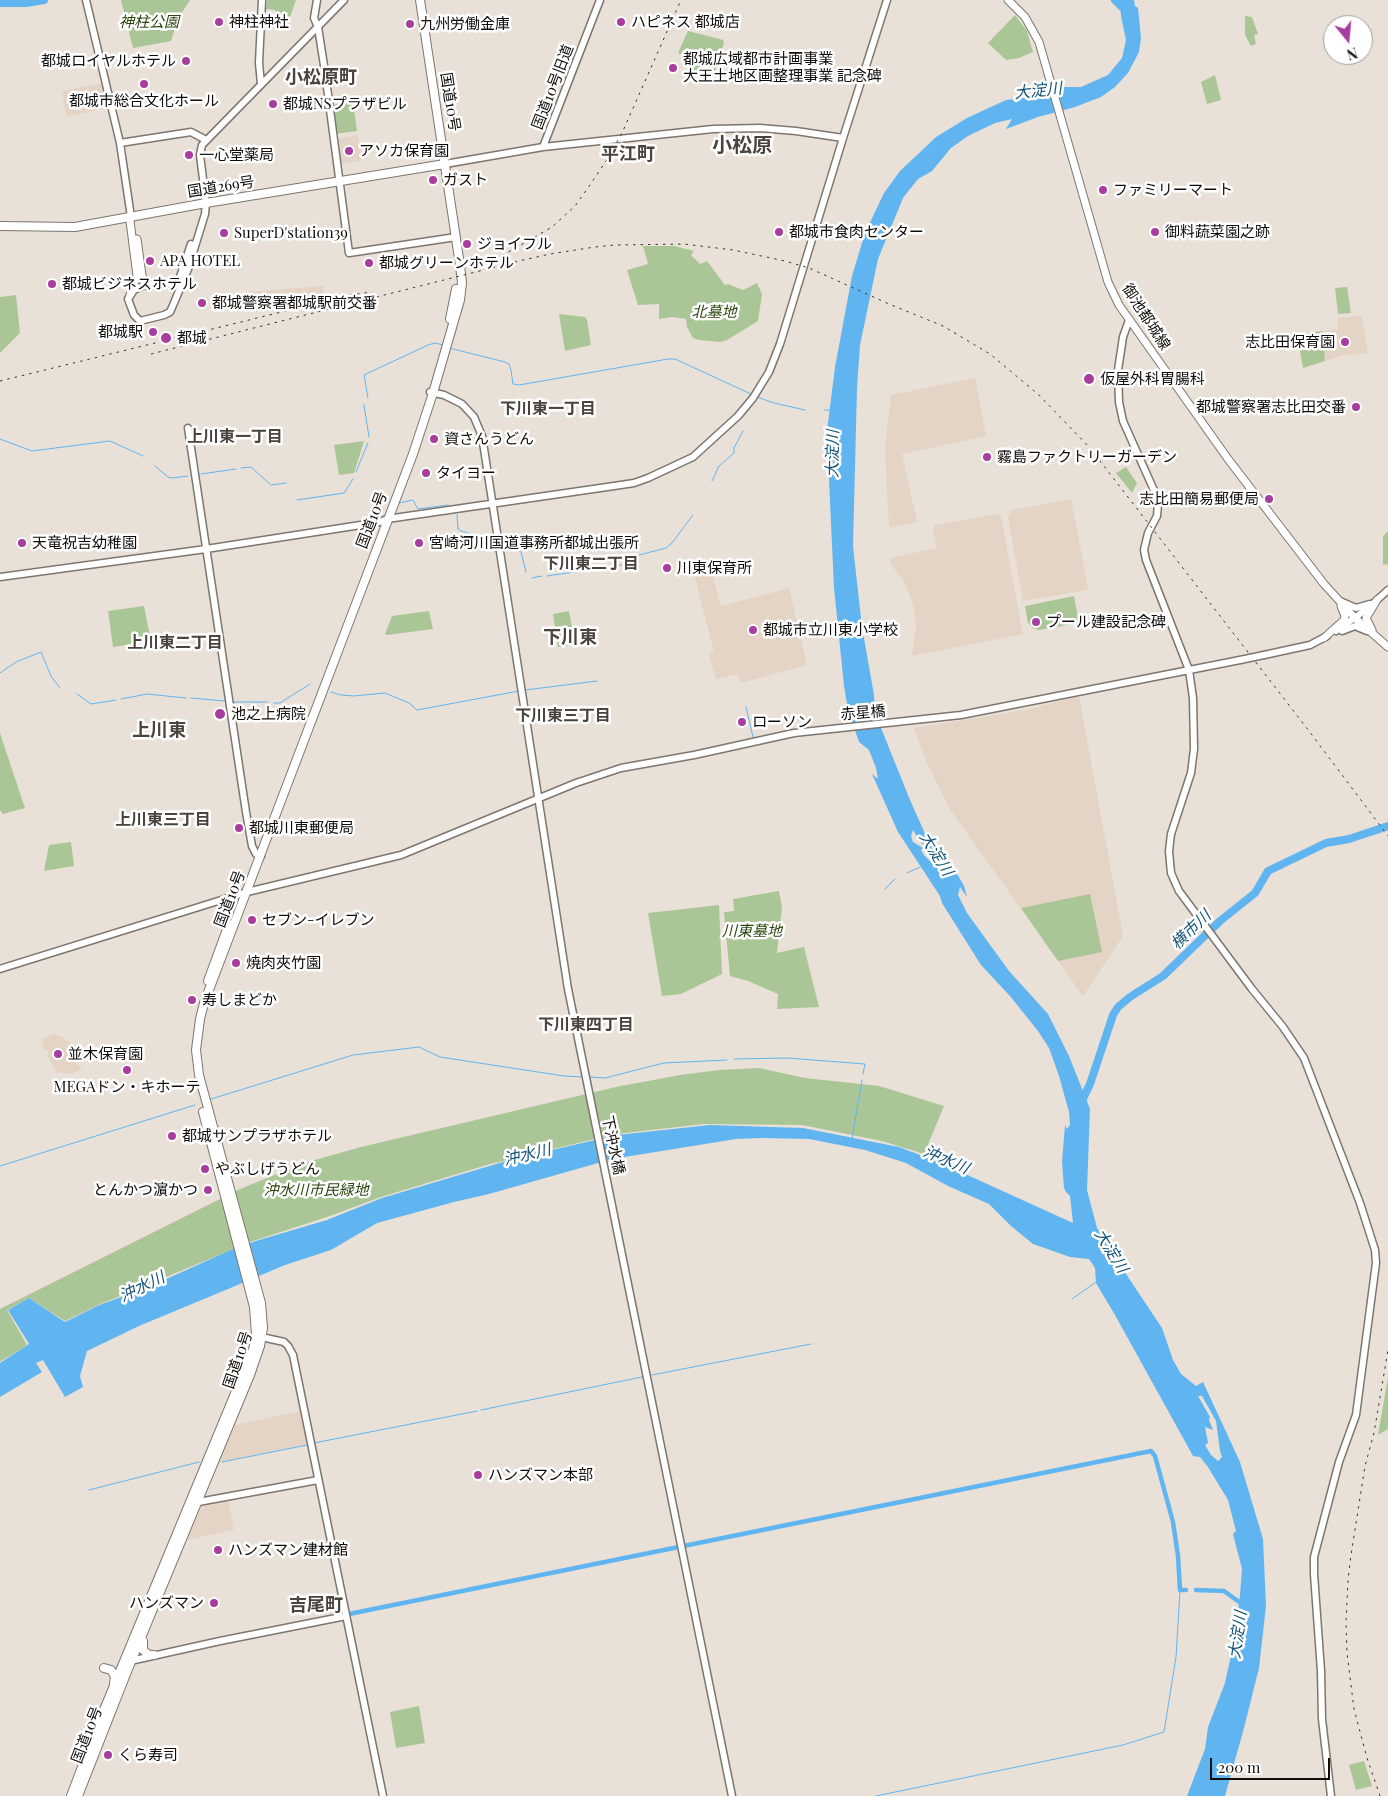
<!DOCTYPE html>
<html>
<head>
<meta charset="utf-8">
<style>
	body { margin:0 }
	#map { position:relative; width:1388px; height:1796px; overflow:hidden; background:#e9e0d8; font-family:"Playfair Display",serif }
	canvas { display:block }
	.north { position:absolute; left:1323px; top:15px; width:50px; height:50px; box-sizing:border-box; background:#fff; border:1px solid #9f9e9d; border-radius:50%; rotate:163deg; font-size:14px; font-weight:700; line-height:20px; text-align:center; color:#0f0c09 }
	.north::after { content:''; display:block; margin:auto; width:18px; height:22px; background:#a83d9e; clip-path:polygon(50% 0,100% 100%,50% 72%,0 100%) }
	.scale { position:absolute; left:1210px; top:1758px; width:120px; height:22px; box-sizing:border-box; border:2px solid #0f0c09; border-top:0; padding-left:6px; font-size:15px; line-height:18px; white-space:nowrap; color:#0f0c09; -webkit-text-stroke:4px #fff; paint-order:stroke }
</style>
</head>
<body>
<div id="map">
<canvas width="1388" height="1796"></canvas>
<div class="north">N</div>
<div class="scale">200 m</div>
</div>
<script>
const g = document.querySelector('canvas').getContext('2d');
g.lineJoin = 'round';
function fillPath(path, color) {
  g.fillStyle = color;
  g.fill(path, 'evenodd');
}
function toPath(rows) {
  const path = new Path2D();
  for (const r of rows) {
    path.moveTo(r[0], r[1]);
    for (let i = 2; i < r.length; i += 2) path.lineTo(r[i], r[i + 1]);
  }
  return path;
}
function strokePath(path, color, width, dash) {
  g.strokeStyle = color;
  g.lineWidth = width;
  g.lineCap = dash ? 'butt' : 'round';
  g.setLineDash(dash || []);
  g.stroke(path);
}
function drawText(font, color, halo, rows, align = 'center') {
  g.font = font + ' "Playfair Display","Noto Sans JP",serif';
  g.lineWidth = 5;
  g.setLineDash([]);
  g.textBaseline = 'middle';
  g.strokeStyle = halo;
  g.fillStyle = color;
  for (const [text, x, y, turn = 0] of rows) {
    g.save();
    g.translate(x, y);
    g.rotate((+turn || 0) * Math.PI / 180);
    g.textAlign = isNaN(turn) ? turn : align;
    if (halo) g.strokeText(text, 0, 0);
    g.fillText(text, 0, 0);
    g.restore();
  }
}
fillPath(toPath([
	[102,83,108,106,94,111,68,116,66,114,62,91],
	[358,135,362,161,340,164,338,139],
	[323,286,324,295,249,311,245,292],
	[1362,316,1368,353,1341,356,1325,361,1323,331,1338,329,1338,318],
	[975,378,986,436,902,454,917,522,889,528,885,448,891,395],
	[1071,499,1088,588,1087,590,1023,601,1008,517,1012,510],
	[996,514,1001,517,1023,634,912,656,916,625,913,604,904,581,891,565,890,558,937,548,933,529,935,525],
	[710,573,712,574,721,606,789,588,807,665,741,683,738,674,716,679,709,654,714,652,695,579,696,577],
	[1079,696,1123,936,1083,996,949,808,926,761,914,728,1026,710],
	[53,1034,63,1037,72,1044,68,1055,82,1068,72,1074,57,1072,47,1055,49,1052,42,1048,43,1039],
	[301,1411,308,1444,219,1462,235,1425],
	[228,1501,234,1530,187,1540,201,1507]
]), '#e3d4c6');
fillPath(toPath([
	[121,0,190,0,178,19,171,41,133,48],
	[267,0,296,0,289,20,279,23,275,10,266,9],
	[1015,15,1027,31,1033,52,1019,58,1006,60,988,43],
	[1245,16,1252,17,1258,34,1254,35,1256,44,1251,46,1245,35],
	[688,31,723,40,724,43,714,74,687,72,691,57,678,53],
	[1215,75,1221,100,1207,104,1201,82],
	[353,102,357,131,335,134,331,105],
	[643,246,674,246,694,251,691,255,700,264,707,261,725,285,728,284,743,290,757,283,762,294,758,321,727,340,720,342,699,340,693,338,687,327,686,319,672,317,659,319,659,304,638,305,627,270,648,264],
	[1347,287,1351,313,1338,314,1335,288],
	[16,295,20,333,0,353,0,297],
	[559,314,585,317,587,320,591,345,565,351],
	[1323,331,1325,361,1303,368,1297,334],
	[364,441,354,473,339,475,334,445],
	[1126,467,1137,483,1132,493,1116,473],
	[1388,531,1388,564,1383,565,1383,536],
	[1074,596,1079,623,1039,630,1033,628,1028,623,1025,606],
	[144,606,151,641,113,647,108,611],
	[429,611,433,629,387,635,385,634,392,616],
	[569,611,575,645,558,647,553,614],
	[0,733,25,808,3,814,0,810],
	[71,842,74,866,44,871,49,845],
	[779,891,782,907,777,953,804,947,819,1007,777,1009,778,994,748,981,730,976,724,912,734,911,733,899],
	[1090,894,1102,952,1058,961,1021,908],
	[719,905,722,974,681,994,662,996,648,913],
	[759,1068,805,1078,879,1086,944,1106,924,1154,882,1141,802,1125,704,1124,616,1134,490,1164,381,1197,327,1217,253,1241,96,1306,65,1321,29,1298,7,1310,27,1345,0,1362,0,1309,240,1189,287,1170,315,1160,361,1147,616,1087,680,1075,719,1070],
	[1388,1377,1388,1429,1378,1435],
	[419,1706,425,1743,396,1748,390,1712],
	[1364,1761,1372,1786,1356,1790,1349,1765]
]), '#aac696');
fillPath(toPath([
	[1120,0,1134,0,1135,6,1138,8,1141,38,1139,52,1128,73,1115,87,1101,97,1075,107,1038,117,1006,129,1012,119,995,123,968,136,951,148,932,171,918,179,903,198,878,259,860,345,857,388,853,546,862,627,874,695,875,713,910,800,927,838,946,854,964,886,967,897,960,887,958,895,967,913,1009,971,1048,1014,1069,1056,1090,1109,1087,1190,1097,1228,1128,1277,1162,1328,1173,1360,1181,1374,1196,1386,1203,1382,1240,1462,1263,1539,1266,1606,1259,1668,1244,1728,1225,1796,1187,1796,1205,1749,1208,1727,1225,1683,1234,1642,1240,1595,1242,1569,1233,1534,1236,1531,1228,1500,1208,1467,1200,1457,1193,1456,1115,1315,1096,1283,1095,1268,1089,1259,1070,1257,1033,1244,1011,1226,989,1204,948,1186,906,1163,865,1150,809,1139,762,1138,736,1139,612,1159,489,1194,454,1202,377,1223,331,1250,285,1265,228,1289,139,1326,87,1351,80,1376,83,1387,65,1397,43,1360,36,1363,42,1372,0,1397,0,1363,29,1344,8,1310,29,1298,65,1322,97,1306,153,1285,233,1249,259,1240,327,1220,382,1198,513,1159,617,1135,710,1125,803,1128,899,1147,941,1163,1073,1223,1070,1196,1066,1192,1064,1188,1062,1162,1065,1125,1067,1129,1070,1125,1069,1112,1059,1076,1049,1048,1038,1031,1010,996,981,965,942,903,940,896,898,832,872,774,878,779,876,768,869,750,859,742,848,710,844,686,834,588,828,457,832,441,827,431,835,367,852,276,865,233,884,193,900,171,936,137,967,118,1006,100,1039,96,1045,91,1057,87,1081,87,1108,75,1122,58,1126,40,1121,16],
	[913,830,921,843,934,851,939,861,939,870,924,855,921,850,923,848,913,842,911,836],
	[1198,1396,1202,1396,1216,1421,1220,1451,1222,1457,1218,1461,1211,1455,1205,1445,1208,1443,1205,1427,1213,1430,1209,1420,1210,1417]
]), '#60b5f0');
strokePath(toPath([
	[449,348,505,362,509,364,511,370,513,384,519,385,668,359,675,359,751,394],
	[757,397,774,403,805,410],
	[368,398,364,375,428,345,435,343,443,345],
	[364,405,369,437],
	[824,410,831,410],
	[0,439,32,451,110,441,143,456],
	[155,466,168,477,172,478,188,476],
	[241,468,251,467,271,485,286,483],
	[356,472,368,443],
	[201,474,236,469],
	[712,481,719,466,734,453,734,448,743,431],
	[297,500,344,493,353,479],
	[399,503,413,500,418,509,448,505],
	[457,515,458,529,461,531,495,541],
	[505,544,521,552,526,572],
	[628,558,666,548,672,543,693,515],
	[547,576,622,565],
	[532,578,542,576],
	[0,673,16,662,41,652,51,676,60,688],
	[525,690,597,681],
	[331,692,341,695,354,696,385,693,409,703,417,710,519,691],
	[77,694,91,704,116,700],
	[191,698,225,701],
	[121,699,147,694,186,698],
	[234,702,268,702],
	[274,703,280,703,310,684],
	[746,707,753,737],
	[907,873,920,867],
	[885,889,895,879],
	[734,1059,787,1058,865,1064,863,1074],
	[590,1077,605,1078,664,1063,727,1060],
	[208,1100,353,1055,419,1047,440,1057,564,1076,582,1077],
	[852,1139,862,1080],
	[0,1166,195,1105],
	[1072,1299,1096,1282],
	[652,1375,811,1344],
	[481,1410,642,1377],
	[314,1443,477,1411],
	[222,1462,307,1445],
	[89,1490,199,1462],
	[876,1796,1123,1745,1164,1732,1176,1657,1180,1590]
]), '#60b5f0', 1);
strokePath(toPath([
	[1196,1590,1224,1591,1242,1604],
	[349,1614,1151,1451,1155,1456,1173,1522,1178,1556,1180,1590,1186,1590]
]), '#60b5f0', 4.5);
strokePath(toPath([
	[1115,0,1127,12],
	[0,3,26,3,44,0],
	[1080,1105,1090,1084,1113,1015,1118,1007,1130,997,1163,976,1220,921,1255,893,1268,871,1326,843,1349,839,1388,826]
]), '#60b5f0', 8);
const secondary = toPath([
	[86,0,120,143,131,217],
	[317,0,314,18,318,27,325,72,349,253,456,237],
	[261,84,259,63,262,0],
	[120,143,191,132,206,140],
	[543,147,600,0],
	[445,164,543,147,713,129,760,128,796,131,843,138],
	[179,280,191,244],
	[182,283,145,285,134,290,128,299,134,315,140,321,164,315,170,312,174,303,188,269,205,214,206,203,200,155,202,145,344,0],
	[1129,320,1123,337,1118,370,1119,402,1123,421,1157,497,1158,504,1157,516,1148,533,1144,550,1146,560,1189,670,1193,698,1194,749,1191,773,1171,834,1169,851,1171,873,1179,891,1252,989,1283,1027,1304,1058,1360,1203,1375,1250,1376,1263,1356,1415,1339,1462,1314,1557,1314,1574,1321,1671,1322,1719,1331,1796],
	[430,392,444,395,462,404,474,417,482,436,568,989,732,1796],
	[188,428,246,812,252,846,256,854,261,856],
	[0,577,206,549,380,522,387,519,614,486,634,483,648,478,693,457,738,416,753,398,769,372,780,344,843,138,887,0],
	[1340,601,1356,608,1370,604],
	[1336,631,1367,609,1388,590],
	[1342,631,1355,626,1367,631],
	[1264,655,1310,645,1327,636],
	[0,969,247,892,401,855,576,783,621,768,694,755,794,733,961,715,1240,660],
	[257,1336,284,1342,288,1346,293,1355,383,1796],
	[193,1503,318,1480],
	[130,1661,220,1641,346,1616]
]);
const primary = toPath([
	[1008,0,1025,17,1039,42,1108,282,1119,305,1228,459,1324,584,1355,618,1388,647],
	[137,239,142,275,145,285],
	[130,295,137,276,130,221,131,217],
	[1372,630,1366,618,1377,600],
	[1324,638,1344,620,1345,616,1341,606]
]);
const highway = toPath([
	[0,226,75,227,206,203,445,164],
	[450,319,456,289],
	[208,981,229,924],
	[143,1641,143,1650,149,1655,154,1655],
	[104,1668,111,1670,113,1673,115,1677,114,1683],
	[71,1796,101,1717,253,1350,256,1335,254,1307,203,1112],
	[78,1796,126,1674,250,1375,260,1346,263,1328,261,1303,199,1075,196,1050,200,1019,204,1003,413,454,433,393,460,300,462,283,460,265,420,0]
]);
strokePath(secondary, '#7e766e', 9);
strokePath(primary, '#7e766e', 9);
strokePath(highway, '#7e766e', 10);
strokePath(secondary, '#fff', 6);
strokePath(primary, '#fff', 7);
strokePath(highway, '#fff', 8);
strokePath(toPath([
	[481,264,495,259,514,249,552,227,575,206,590,185,606,161,622,133,681,0],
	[151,354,519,261,550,254,595,247,614,245,684,244,733,250,785,261,809,268,889,304,943,326,990,354,1039,395,1090,448,1309,731,1388,836],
	[0,381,351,295,372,292],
	[1380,1796,1367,1758,1354,1709,1347,1653,1346,1622,1348,1580,1351,1555,1365,1466,1374,1433,1388,1350]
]), '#393531', 1, [2.5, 5]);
const secondaryBridge = toPath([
	[1240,660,1264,655]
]);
strokePath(secondaryBridge, '#7e766e', 9, []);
strokePath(secondaryBridge, '#fff', 6);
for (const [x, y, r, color] of [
	[219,22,5,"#a83d9e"],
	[621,22,5,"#a83d9e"],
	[410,24,5,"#a83d9e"],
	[186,61,5,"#a83d9e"],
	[673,68,5,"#a83d9e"],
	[144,84,5,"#a83d9e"],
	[273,104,5,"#a83d9e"],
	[349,151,5,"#a83d9e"],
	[189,155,5,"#a83d9e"],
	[433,180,5,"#a83d9e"],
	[1103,190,5,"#a83d9e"],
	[779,232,5,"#a83d9e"],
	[1155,232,5,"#a83d9e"],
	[224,233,5,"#a83d9e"],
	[467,244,5,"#a83d9e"],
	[150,261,5,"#a83d9e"],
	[369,263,5,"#a83d9e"],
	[52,284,5,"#a83d9e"],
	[202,303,5,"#a83d9e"],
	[153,332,5,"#a83d9e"],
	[166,338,6,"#a83d9e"],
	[1345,342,5,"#a83d9e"],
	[1089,379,6,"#a83d9e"],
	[1356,407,5,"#a83d9e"],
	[434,439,5,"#a83d9e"],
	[987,457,5,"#a83d9e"],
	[426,473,5,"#a83d9e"],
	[1269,499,5,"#a83d9e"],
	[22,543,5,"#a83d9e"],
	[419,543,5,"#a83d9e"],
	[667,568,5,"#a83d9e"],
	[1036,622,5,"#a83d9e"],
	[753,630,5,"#a83d9e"],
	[220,714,6,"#a83d9e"],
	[742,722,5,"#a83d9e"],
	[239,828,5,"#a83d9e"],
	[252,920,5,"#a83d9e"],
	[236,963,5,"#a83d9e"],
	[192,1000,5,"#a83d9e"],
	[58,1054,5,"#a83d9e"],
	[127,1070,5,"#a83d9e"],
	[172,1136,5,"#a83d9e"],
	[205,1169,5,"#a83d9e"],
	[208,1190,5,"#a83d9e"],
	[478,1475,5,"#a83d9e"],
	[218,1550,5,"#a83d9e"],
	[214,1603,5,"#a83d9e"],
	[108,1755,5,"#a83d9e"]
]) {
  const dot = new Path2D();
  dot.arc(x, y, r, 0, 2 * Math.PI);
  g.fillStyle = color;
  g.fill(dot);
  strokePath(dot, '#fff', 2);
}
drawText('italic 15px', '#2a460c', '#fff', [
	["神柱公園",149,22],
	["北墓地",714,312],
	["川東墓地",752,931],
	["沖水川市民緑地",316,1190]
]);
drawText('15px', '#0f0c09', '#fff', [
	["神柱神社",229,22],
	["ハピネス 都城店",631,22],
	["九州労働金庫",420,24],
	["都城広域都市計画事業",683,59],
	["大王土地区画整理事業 記念碑",683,76],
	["都城ロイヤルホテル",176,61,"right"],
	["都城市総合文化ホール",144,101,"center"],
	["都城NSプラザビル",283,104],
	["アソカ保育園",359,151],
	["一心堂薬局",199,155],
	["ガスト",443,180],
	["ファミリーマート",1113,190],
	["都城市食肉センター",789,232],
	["御料蔬菜園之跡",1165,232],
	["SuperD'station39",234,233],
	["ジョイフル",477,244],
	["APA HOTEL",160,261],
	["都城グリーンホテル",379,263],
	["都城ビジネスホテル",62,284],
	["都城警察署都城駅前交番",212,303],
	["都城駅",143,332,"right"],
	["都城",177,338],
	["志比田保育園",1335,342,"right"],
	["仮屋外科胃腸科",1100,379],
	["都城警察署志比田交番",1346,407,"right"],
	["資さんうどん",444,439],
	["霧島ファクトリーガーデン",997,457],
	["タイヨー",436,473],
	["志比田簡易郵便局",1259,499,"right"],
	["天竜祝吉幼稚園",32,543],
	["宮崎河川国道事務所都城出張所",429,543],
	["川東保育所",677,568],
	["プール建設記念碑",1046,622],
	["都城市立川東小学校",763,630],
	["池之上病院",231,714],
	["ローソン",752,722],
	["都城川東郵便局",249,828],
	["セブン-イレブン",262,920],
	["焼肉夾竹園",246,963],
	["寿しまどか",202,1000],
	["並木保育園",68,1054],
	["MEGAドン・キホーテ",127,1087,"center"],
	["都城サンプラザホテル",182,1136],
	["やぶしげうどん",215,1169],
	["とんかつ濵かつ",198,1190,"right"],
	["ハンズマン本部",488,1475],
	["ハンズマン建材館",228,1550],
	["ハンズマン",204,1603,"right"],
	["くら寿司",118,1755]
], 'left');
drawText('15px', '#0f0c09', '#fff', [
	["国道10号旧道",553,87,-69],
	["国道10号",450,102,81],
	["国道269号",221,187,-9],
	["御池都城線",1146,317,57],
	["国道10号",372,520,-69],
	["赤星橋",863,713,-5],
	["国道10号",230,899,-69],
	["下沖水橋",613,1145,78],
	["国道10号",238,1360,-71],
	["国道10号",87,1735,-69]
]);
drawText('italic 16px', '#13547a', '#fff', [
	["大淀川",1038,91,-6],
	["大淀川",833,454,-89],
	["大淀川",936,854,58],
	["横市川",1191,930,-44],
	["沖水川",527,1155,-13],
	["沖水川",946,1160,23],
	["大淀川",1111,1251,58],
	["沖水川",142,1287,-26],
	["大淀川",1238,1635,-82]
]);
drawText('bold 16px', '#4b443d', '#fff', [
	["下川東一丁目",548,409],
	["上川東一丁目",235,437],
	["下川東二丁目",591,564],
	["上川東二丁目",175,643],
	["下川東三丁目",563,716],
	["上川東三丁目",163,820],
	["下川東四丁目",586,1025]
]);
drawText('bold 18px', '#4b443d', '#fff', [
	["小松原町",321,77],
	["平江町",628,154],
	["下川東",570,637],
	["上川東",159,730],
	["吉尾町",316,1605]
]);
drawText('bold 20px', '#4b443d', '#fff', [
	["小松原",742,146]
]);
</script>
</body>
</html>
